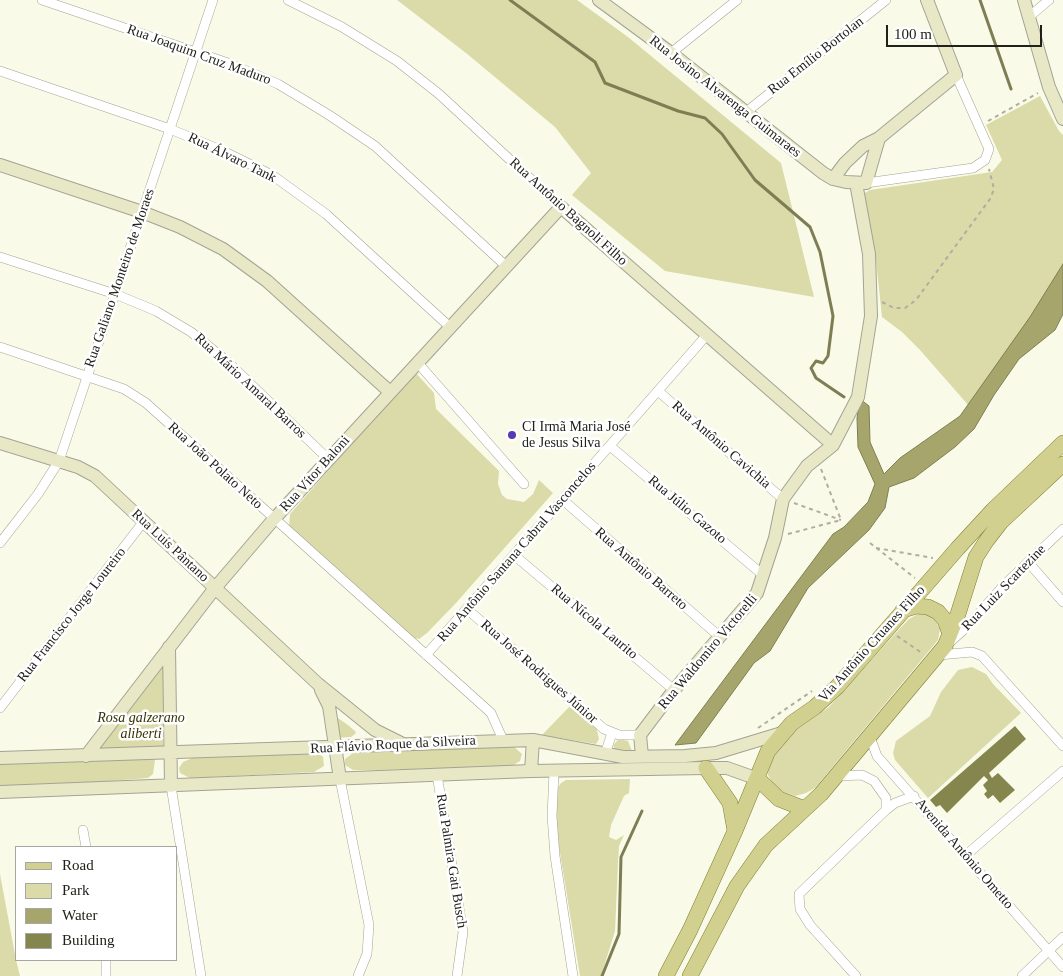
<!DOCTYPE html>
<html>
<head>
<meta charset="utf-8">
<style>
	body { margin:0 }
	#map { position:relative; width:1063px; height:976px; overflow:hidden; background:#fafae9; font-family:Georgia,serif }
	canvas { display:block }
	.legend { position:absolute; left:15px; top:846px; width:162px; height:115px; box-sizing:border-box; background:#fff; border:1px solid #a6a6a4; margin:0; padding:6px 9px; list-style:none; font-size:15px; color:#21211b }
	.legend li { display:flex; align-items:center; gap:10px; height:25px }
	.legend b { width:25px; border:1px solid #a6a6a4 }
	.scale { position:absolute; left:886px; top:25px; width:156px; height:22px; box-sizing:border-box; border:2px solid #21211b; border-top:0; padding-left:6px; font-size:15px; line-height:18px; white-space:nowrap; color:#21211b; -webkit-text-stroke:4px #fff; paint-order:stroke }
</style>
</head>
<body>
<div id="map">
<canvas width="1063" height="976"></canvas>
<ul class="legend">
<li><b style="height:6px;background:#d1d08e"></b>Road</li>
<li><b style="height:14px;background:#dadba9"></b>Park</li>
<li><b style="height:14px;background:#a6a66c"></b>Water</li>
<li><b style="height:14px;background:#85864d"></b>Building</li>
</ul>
<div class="scale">100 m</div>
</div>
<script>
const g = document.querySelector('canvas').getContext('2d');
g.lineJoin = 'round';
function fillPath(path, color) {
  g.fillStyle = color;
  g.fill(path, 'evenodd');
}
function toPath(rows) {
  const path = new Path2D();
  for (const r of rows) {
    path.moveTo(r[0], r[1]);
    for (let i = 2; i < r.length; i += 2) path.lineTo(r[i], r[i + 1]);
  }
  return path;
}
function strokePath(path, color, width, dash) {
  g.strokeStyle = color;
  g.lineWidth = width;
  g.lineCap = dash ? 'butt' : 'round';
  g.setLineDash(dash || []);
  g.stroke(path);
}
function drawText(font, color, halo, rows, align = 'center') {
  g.font = font + ' Georgia,serif';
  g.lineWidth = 5;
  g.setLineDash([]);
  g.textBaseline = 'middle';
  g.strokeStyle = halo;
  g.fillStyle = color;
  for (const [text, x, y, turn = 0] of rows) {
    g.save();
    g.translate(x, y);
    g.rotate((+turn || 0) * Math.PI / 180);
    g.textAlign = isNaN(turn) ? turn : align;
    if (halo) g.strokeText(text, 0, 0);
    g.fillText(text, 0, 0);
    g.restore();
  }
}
fillPath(toPath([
	[397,0,577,0,628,37,781,163,814,297,665,271,572,195,591,173,555,127,466,53],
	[1040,96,1059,131,1063,135,1063,272,969,406,920,350,902,332,882,317,875,251,863,194,870,190,992,172,1002,160,986,125],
	[415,372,434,393,436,409,499,471,498,484,502,495,507,499,524,502,533,494,539,480,553,493,456,603,427,633,419,639,409,637,289,527,290,514],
	[918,614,927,614,935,620,940,629,938,640,815,788,806,793,795,796,783,792,773,784,768,775,767,762,779,741,829,707,893,636,909,619],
	[163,664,163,747,96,750],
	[972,667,986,674,993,684,1021,713,928,798,895,760,893,753,896,741,930,716,941,692,958,670],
	[571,705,596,726,599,739,596,744,542,735],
	[335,716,348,725,356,732,355,734,351,737,334,738],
	[619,739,628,741,632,751,615,749,613,745],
	[513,746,522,754,520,761,512,766,379,770,353,770,345,765,345,759,353,753],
	[319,754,323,757,324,766,314,772,190,778,180,773,179,768,183,762,197,756],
	[142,758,155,760,153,774,148,778,48,786,0,787,0,761],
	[630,779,629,793,624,796,611,825,609,837,616,840,624,835,619,846,618,862,615,931,601,976,580,976,556,828,555,805,557,789,561,783,566,780],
	[0,874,16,960,20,976,0,976]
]), '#dadba9');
const water = toPath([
	[1063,264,1063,314,1055,330,1019,359,994,395,974,429,955,447,914,478,889,487,885,508,869,530,808,588,770,651,754,663,696,743,675,745,833,534,844,527,868,502,875,484,858,447,857,418,860,399,869,406,870,442,884,474,900,458,960,416,1030,317,1063,264]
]);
fillPath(water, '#a6a66c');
strokePath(water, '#7e7e54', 1);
strokePath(toPath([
	[510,0,595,62,605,83,678,111,705,118,722,134,755,180,810,227,820,252,833,316,828,356,823,363,816,361,811,368,816,378,844,397],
	[980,0,1011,89],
	[602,976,619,934,621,857,642,811]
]), '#7e7e54', 3);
fillPath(toPath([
	[1015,726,1026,739,989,773,992,778,998,773,1015,790,1000,803,993,795,988,799,984,794,987,791,983,785,988,780,984,776,947,813,940,805,936,807,930,800]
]), '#85864d');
const street = toPath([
	[42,0,228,63,278,84,329,115,375,146,506,266],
	[288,0,342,27,397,61,439,94,561,207],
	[1030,16,1049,0],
	[671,53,737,0],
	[0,71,170,129,223,151,272,175,326,214,450,327],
	[745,113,886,0],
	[866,183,973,168,985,160,989,149,956,75],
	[0,257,115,294,156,311,191,332,228,362,328,459],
	[0,347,124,389,146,403,491,713,503,740],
	[417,362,524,484],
	[658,391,783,499],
	[610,446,763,575],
	[563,500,720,637],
	[0,543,38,494,59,461,213,0],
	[514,555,674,690],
	[1028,562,1063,602],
	[467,609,604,729,619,735,640,735],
	[949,643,968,626,1003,586,1063,529],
	[426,655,706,336],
	[939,655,972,652,982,656,1063,746],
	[0,708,144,521],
	[870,737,877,756,1063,967],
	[605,754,612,733],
	[554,772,552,816,555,856,573,976],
	[437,775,463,932,457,976],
	[837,776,862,775,874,781,886,798,886,810],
	[340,779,369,925,367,954,358,976],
	[171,786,201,976],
	[83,830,86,847],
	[965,856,1063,771],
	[106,960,106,976],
	[856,976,810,925,800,909,799,894,886,810,895,803,914,796],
	[1022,976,1063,937]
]);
const secondary = toPath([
	[599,0,671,53,823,173,833,179,846,182,866,183,879,138],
	[1024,0,1049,87,1063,119],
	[0,165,142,212,180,227,223,249,267,281,390,392],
	[833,179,845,163,863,146,879,138,956,75,927,0],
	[0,443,78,467,95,476,318,684,375,730,403,744],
	[169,647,171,786],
	[321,690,329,706,340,779],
	[86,756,215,588,274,519,561,207,833,445],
	[642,756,640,735,674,690,757,593,775,538,783,499,807,466,833,445,858,397,871,316,869,254,856,183],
	[0,758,533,740,623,757,685,756,716,753,782,733],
	[531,771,533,740],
	[0,792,531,771,706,768,727,768,758,779]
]);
const primary = toPath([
	[903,610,916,606,928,607,938,612,945,620,950,634],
	[706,768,730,803,735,831],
	[758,779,779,799,805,809],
	[666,976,690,930,735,831,768,751,792,723,815,707,837,687,958,548,993,510,1063,443],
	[690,976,737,886,766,845,821,794,945,646,958,614,976,557,987,540,1001,522,1063,464]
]);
strokePath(street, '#a3a393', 10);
strokePath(secondary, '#a3a393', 14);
strokePath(primary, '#7f7f35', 16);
strokePath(toPath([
	[988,121,1038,93],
	[882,302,894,308,905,308,916,300,990,199,994,189,989,169],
	[821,469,841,520],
	[794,503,841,520],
	[788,534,841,520],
	[870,543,915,578],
	[876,548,933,558],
	[897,636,922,653],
	[758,728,812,691]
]), '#aeaea1', 2, [4, 4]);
strokePath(street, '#fff', 9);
strokePath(secondary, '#e8e8c7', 12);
strokePath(primary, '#d1d08e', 15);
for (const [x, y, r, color] of [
	[512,435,5,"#5739b1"]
]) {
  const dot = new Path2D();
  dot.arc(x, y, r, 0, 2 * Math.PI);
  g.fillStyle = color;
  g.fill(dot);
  strokePath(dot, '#fff', 2);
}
drawText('14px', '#21211b', '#fff', [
	["Rua Joaquim Cruz Maduro",199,55,20],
	["Rua Emílio Bortolan",816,56,-38],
	["Rua Josino Alvarenga Guimaraes",725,97,38],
	["Rua Álvaro Tank",232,158,26],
	["Rua Antônio Bagnoli Filho",568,212,42],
	["Rua Galiano Monteiro de Moraes",120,278,-71],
	["Rua Mário Amaral Barros",250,386,43],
	["Rua Antônio Cavichia",721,445,41],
	["Rua João Polato Neto",215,466,42],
	["Rua Vítor Baloni",315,474,-48],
	["Rua Júlio Gazoto",687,510,40],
	["Rua Luís Pântano",170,546,43],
	["Rua Antônio Santana Cabral Vasconcelos",517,552,-49],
	["Rua Antônio Barreto",641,569,41],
	["Rua Luiz Scartezine",1004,588,-46],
	["Rua Francisco Jorge Loureiro",72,615,-52],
	["Rua Nícola Laurito",594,622,40],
	["Via Antônio Cruanes Filho",872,644,-48],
	["Rua Waldomiro Victorelli",708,652,-50],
	["Rua José Rodrigues Júnior",539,672,41],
	["Rua Flávio Roque da Silveira",393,745,-3],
	["Avenida Antônio Ometto",964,854,49],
	["Rua Palmira Gati Busch",451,861,81]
]);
drawText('14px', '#21211b', '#fff', [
	["CI Irmã Maria José",522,427],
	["de Jesus Silva",522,443]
], 'left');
drawText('italic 14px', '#343303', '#fff', [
	["Rosa galzerano",141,718],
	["aliberti",141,734]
]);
</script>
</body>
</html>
